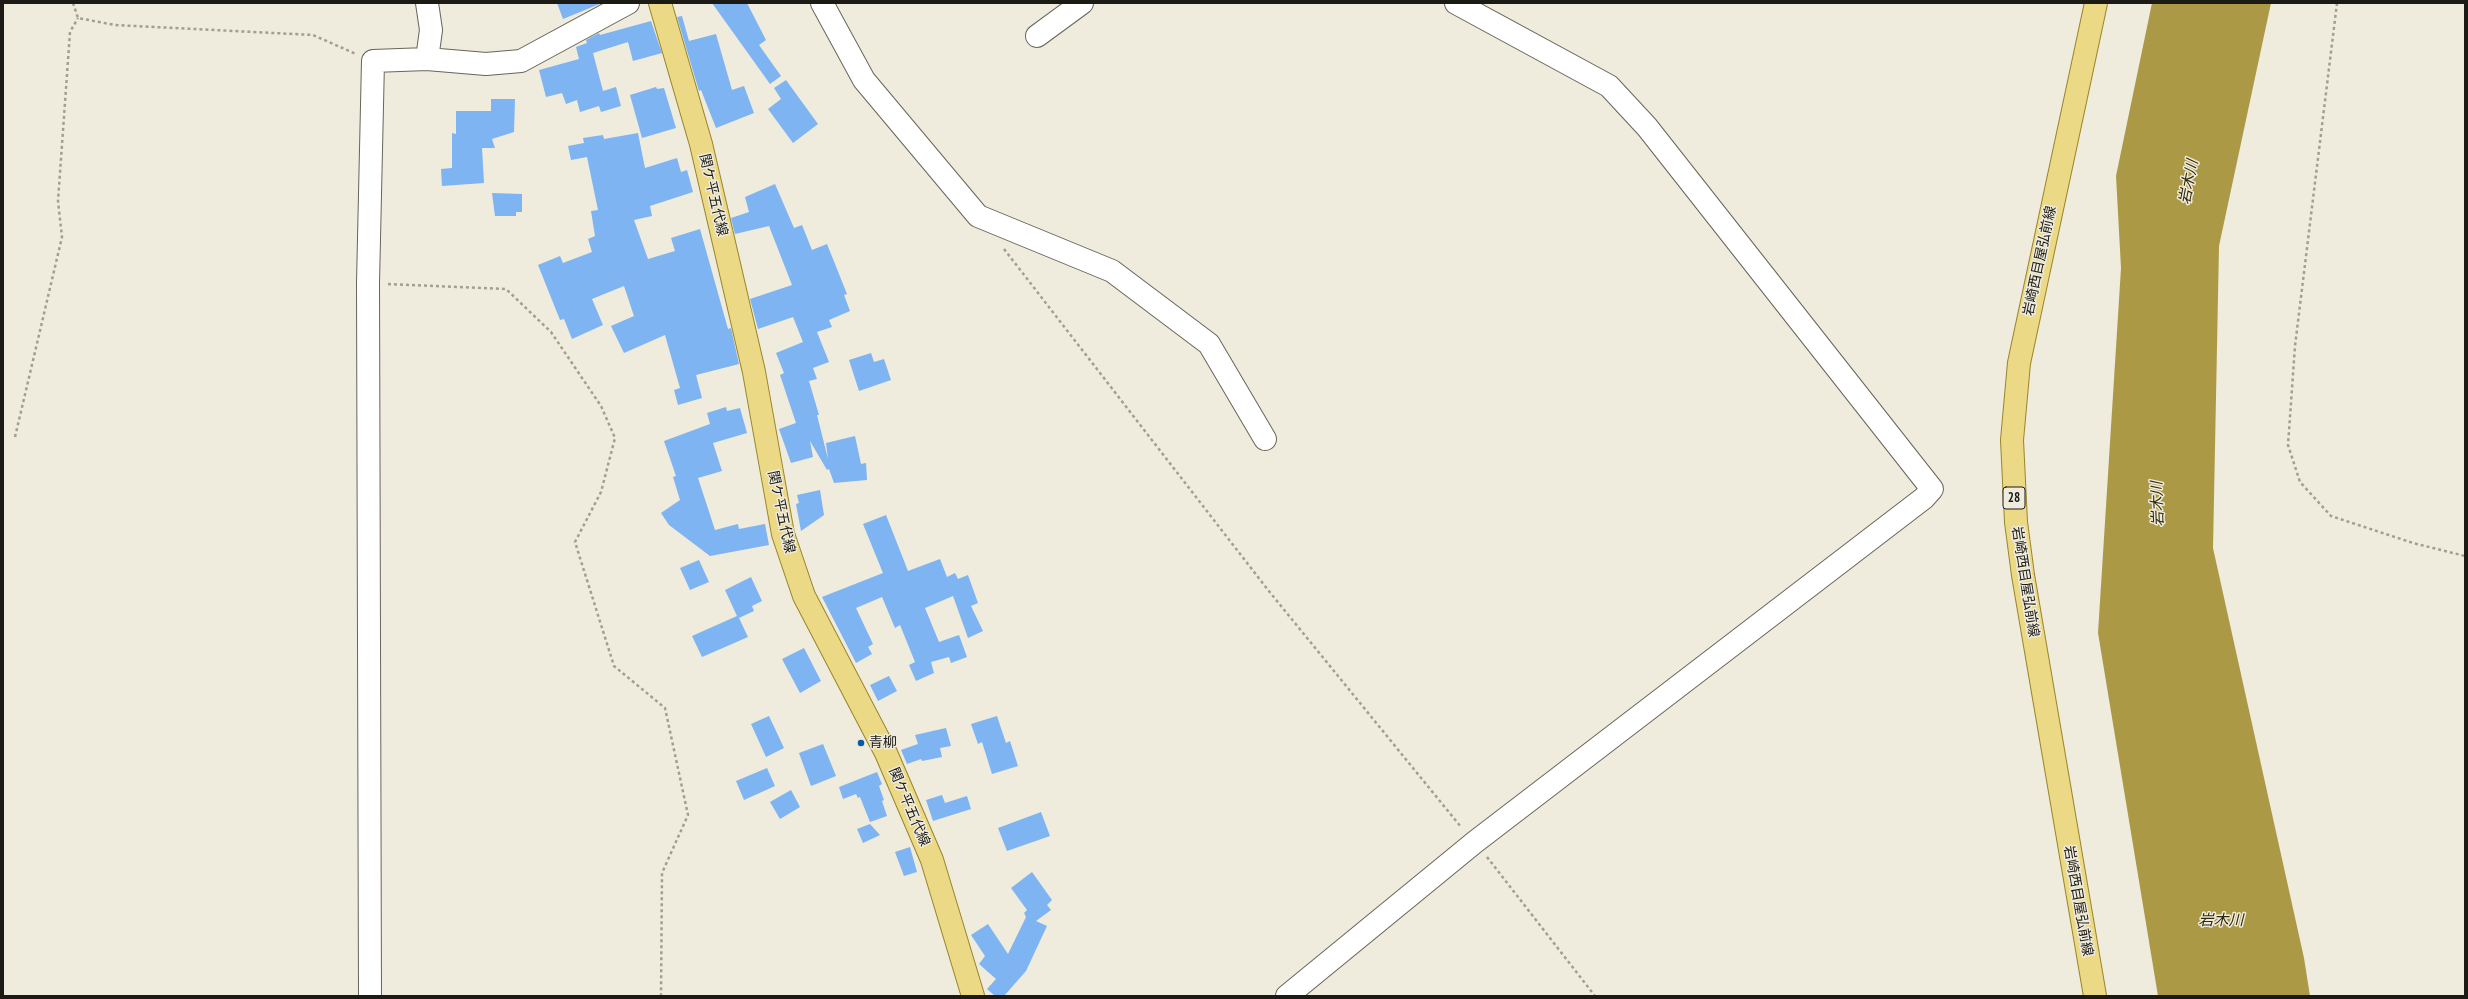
<!DOCTYPE html>
<html>
<head>
<meta charset="utf-8">
<style>
	body { margin:0 }
	#map { position:relative; width:2468px; height:999px; overflow:hidden; background:#efebdd; font-family:"PT Sans Narrow",sans-serif }
	canvas { display:block }
	.frame { position:absolute; inset:0; border:4px solid #1b1a15; pointer-events:none }
</style>
</head>
<body>
<div id="map">
<canvas width="2468" height="999"></canvas>
<div class="frame"></div>
</div>
<script>
const g = document.querySelector('canvas').getContext('2d');
g.lineJoin = 'round';
function fillPath(path, color) {
  g.fillStyle = color;
  g.fill(path, 'evenodd');
}
function toPath(rows) {
  const path = new Path2D();
  for (const r of rows) {
    path.moveTo(r[0], r[1]);
    for (let i = 2; i < r.length; i += 2) path.lineTo(r[i], r[i + 1]);
  }
  return path;
}
function strokePath(path, color, width, dash) {
  g.strokeStyle = color;
  g.lineWidth = width;
  g.lineCap = dash ? 'butt' : 'round';
  g.setLineDash(dash || []);
  g.stroke(path);
}
function drawText(font, color, halo, rows, align = 'center') {
  g.font = font + ' "PT Sans Narrow","Noto Sans JP",sans-serif';
  g.lineWidth = 3;
  g.setLineDash([]);
  g.textBaseline = 'middle';
  g.strokeStyle = halo;
  g.fillStyle = color;
  for (const [text, x, y, turn = 0] of rows) {
    g.save();
    g.translate(x, y);
    g.rotate((+turn || 0) * Math.PI / 180);
    g.textAlign = isNaN(turn) ? turn : align;
    if (halo) g.strokeText(text, 0, 0);
    g.fillText(text, 0, 0);
    g.restore();
  }
}
fillPath(toPath([
	[2152,3,2271,3,2219,246,2213,548,2304,958,2310,996,2158,996,2098,633,2121,268,2116,176]
]), '#ac9946');
fillPath(toPath([
	[557,3,602,3,563,19],
	[712,3,747,3,766,40,759,45,781,76,770,84],
	[682,16,689,41,716,34,732,90,744,86,754,113,716,128,701,90,699,91,677,17],
	[651,21,662,53,633,61,628,42,593,53,603,91,616,87,621,106,601,112,599,106,580,112,577,100,566,104,562,93,546,97,539,70,579,59,576,47,587,43,586,40,599,33,600,35],
	[786,80,818,124,793,143,768,109,781,99,774,88],
	[656,87,657,89,664,88,676,128,642,138,630,95],
	[491,99,515,99,514,132,492,139,495,148,482,148,484,183,442,186,441,169,452,168,452,133,456,134,456,111,491,111],
	[638,133,645,168,677,158,681,172,687,170,693,192,650,206,652,216,634,220,648,259,675,251,671,238,700,229,728,329,731,328,739,364,696,375,702,398,678,405,674,390,680,388,665,335,624,353,611,326,634,316,624,286,592,299,603,325,572,339,564,319,560,320,538,265,560,256,563,263,592,252,588,239,595,236,591,211,598,210,587,157,571,160,568,146,584,143,583,138,603,135,604,139],
	[775,184,794,228,802,225,812,250,827,244,847,294,844,295,850,311,829,320,832,327,817,332,829,362,813,368,817,379,809,381,819,415,817,415,828,459,826,443,855,436,861,464,866,463,867,480,834,483,829,469,827,470,810,441,813,457,791,463,779,429,796,423,780,375,784,373,776,353,803,342,793,317,758,329,750,299,792,285,769,226,735,234,731,218,749,212,745,197],
	[492,193,522,194,522,212,516,212,516,216,495,216],
	[871,353,874,362,884,359,891,380,859,391,849,360],
	[726,407,727,411,740,408,747,433,713,443,722,471,698,478,715,530,738,524,739,529,765,524,769,545,710,556,669,525,661,513,680,500,673,477,676,476,664,441,710,424,707,413],
	[820,490,824,515,801,531,796,504,799,503,797,495],
	[886,515,908,571,940,559,947,577,955,573,958,579,968,575,978,603,971,606,983,631,968,638,953,596,925,608,939,642,959,635,967,657,951,663,949,657,931,662,934,673,916,681,909,665,915,662,900,625,895,628,882,597,856,608,873,644,868,647,872,654,856,663,822,597,883,573,863,524],
	[699,560,709,582,690,590,680,568],
	[751,577,762,601,752,606,754,611,739,618,748,637,702,657,692,636,737,616,725,590],
	[804,648,821,681,800,693,782,659],
	[889,676,897,691,878,701,870,685],
	[769,716,784,748,766,757,751,724],
	[997,716,1006,743,1010,741,1018,766,992,774,982,742,978,744,971,724],
	[946,728,951,746,940,748,942,757,922,761,921,759,907,764,901,750,918,744,915,735],
	[823,744,836,776,811,786,799,753],
	[767,768,775,786,744,800,736,781],
	[877,772,882,784,879,786,884,800,882,801,887,816,870,822,860,797,858,798,856,794,843,799,839,787],
	[791,790,800,807,780,819,770,802],
	[942,795,945,803,967,796,971,809,933,821,926,800],
	[1041,812,1050,836,1007,851,998,828],
	[870,824,880,835,863,843,857,829],
	[910,847,917,872,904,876,895,852],
	[1032,872,1052,900,1047,905,1051,910,1036,921,1047,926,1026,971,1004,996,995,996,987,989,996,979,979,964,985,956,971,935,988,924,1008,954,1026,917,1024,913,1027,910,1011,888]
]), '#7eb4f1');
const minor = toPath([
	[427,3,431,30,427,59],
	[822,3,864,80,978,216,1112,271,1209,344,1265,439],
	[1037,36,1082,3],
	[370,996,368,283,373,61,427,59,486,64,521,61,628,3],
	[1287,996,1475,842,1924,498,1932,489,1647,127,1609,86,1456,3]
]);
const major = toPath([
	[660,3,701,144,754,372,783,534,804,596,886,753,932,860,973,996],
	[2095,996,2023,575,2016,522,2012,440,2019,363,2096,3]
]);
strokePath(minor, '#686559', 24);
strokePath(major, '#998529', 24);
strokePath(toPath([
	[73,3,78,18,115,25,313,35,356,54],
	[2337,3,2295,346,2288,445,2300,482,2331,516,2413,543,2465,556],
	[1004,249,1268,590,1461,827],
	[388,284,506,289,551,332,601,406,615,438,601,492,575,542,614,666,665,708,688,815,662,873,661,996],
	[15,437,62,237,58,201,70,32,78,18],
	[1487,857,1595,996]
]), '#a19e94', 2.5, [3, 3]);
strokePath(minor, '#fff', 22);
strokePath(major, '#ebd985', 22);
for (const [x, y, r, color] of [
	[861,743,4,"#005ba8"]
]) {
  const dot = new Path2D();
  dot.arc(x, y, r, 0, 2 * Math.PI);
  g.fillStyle = color;
  g.fill(dot);
  strokePath(dot, '#efebdd', 1.5);
}
for (const [x, y, w] of [
	[2014,498,22]
]) {
  const box = new Path2D();
  box.roundRect(x - w / 2, y - 11, w, 22, 3);
  g.fillStyle = '#efebdd';
  g.fill(box);
  strokePath(box, '#1b1a15', 1);
}
drawText('bold 13px', '#1b1a15', null, [
	["28",2014,498]
]);
drawText('14px', '#1b1a15', '#efebdd', [
	["関ケ平五代線",713,195,77],
	["岩崎西目屋弘前線",2040,261,-78],
	["関ケ平五代線",781,512,78],
	["岩崎西目屋弘前線",2025,582,81],
	["関ケ平五代線",909,807,67],
	["岩崎西目屋弘前線",2078,901,80]
]);
drawText('14px', '#1b1a15', '#efebdd', [
	["青柳",869,743]
], 'left');
drawText('italic 15px', '#312904', '#efebdd', [
	["岩木川",2189,182,-79],
	["岩木川",2158,504,-92],
	["岩木川",2221,921]
]);
</script>
</body>
</html>
